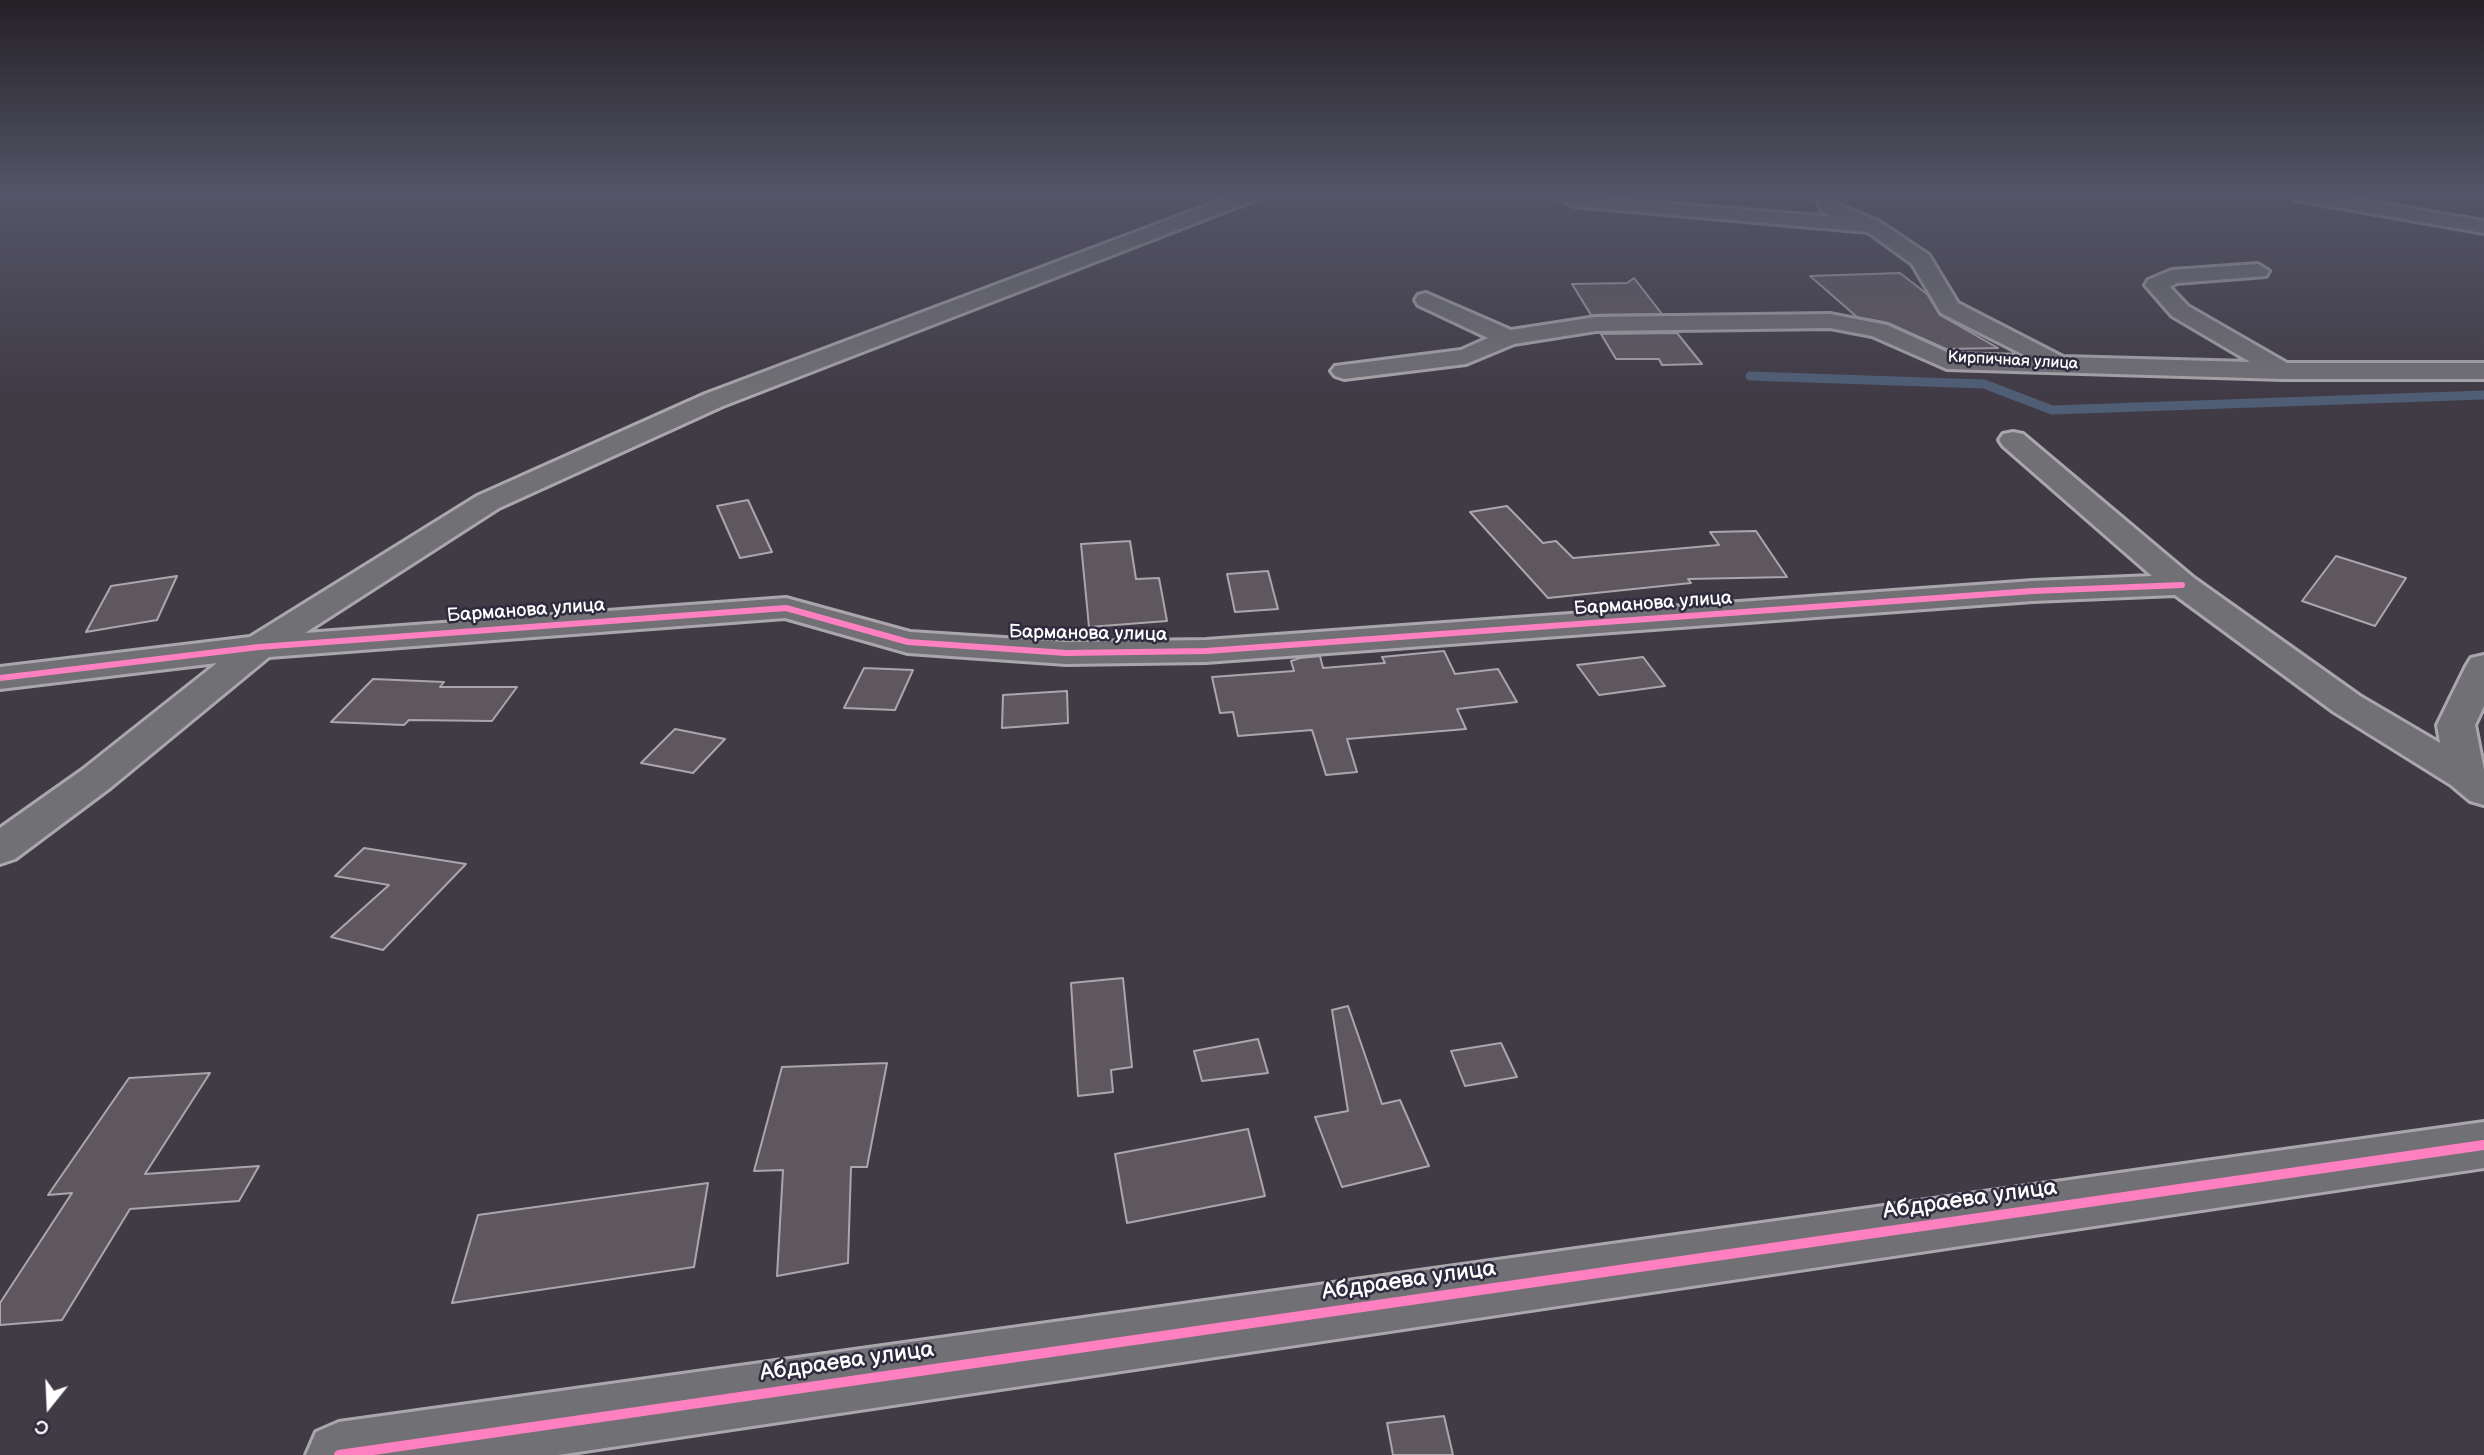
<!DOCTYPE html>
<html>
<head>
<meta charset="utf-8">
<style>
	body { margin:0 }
	#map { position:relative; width:2484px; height:1455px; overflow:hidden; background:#413b46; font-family:"Balsamiq Sans",sans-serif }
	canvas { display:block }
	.north { position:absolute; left:14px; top:1371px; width:70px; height:70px; -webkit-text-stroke:5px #2f2a3d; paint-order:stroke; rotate:198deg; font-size:19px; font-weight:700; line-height:28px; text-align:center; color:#fff }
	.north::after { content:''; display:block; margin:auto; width:24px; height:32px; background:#fff; clip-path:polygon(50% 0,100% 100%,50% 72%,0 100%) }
</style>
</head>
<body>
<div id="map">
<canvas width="2484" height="1455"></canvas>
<div class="north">С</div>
</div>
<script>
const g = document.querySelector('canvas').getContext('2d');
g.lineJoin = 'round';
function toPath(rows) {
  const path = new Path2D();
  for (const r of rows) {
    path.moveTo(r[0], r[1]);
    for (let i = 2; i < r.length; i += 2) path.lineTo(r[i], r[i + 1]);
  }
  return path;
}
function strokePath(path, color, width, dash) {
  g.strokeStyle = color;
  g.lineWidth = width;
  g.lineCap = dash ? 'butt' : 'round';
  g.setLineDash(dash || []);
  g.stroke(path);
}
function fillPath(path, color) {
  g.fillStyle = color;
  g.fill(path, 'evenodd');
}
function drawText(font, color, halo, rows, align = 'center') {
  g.font = font + ' "Balsamiq Sans",sans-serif';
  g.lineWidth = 5;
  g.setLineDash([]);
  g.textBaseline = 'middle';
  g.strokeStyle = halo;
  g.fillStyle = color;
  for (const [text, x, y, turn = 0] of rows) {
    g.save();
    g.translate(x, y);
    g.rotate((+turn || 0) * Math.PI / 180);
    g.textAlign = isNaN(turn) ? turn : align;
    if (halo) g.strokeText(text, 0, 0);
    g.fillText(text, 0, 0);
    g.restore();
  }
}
strokePath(toPath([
	[1750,376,1984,384,2052,410,2484,395]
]), '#4f5e75', 9);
const building = toPath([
	[1900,273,1927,294,1940,315,1998,348,1946,349,1888,323,1857,317,1810,276,1900,273],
	[1634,278,1662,314,1591,315,1572,284,1627,283,1634,278],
	[1677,333,1702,364,1662,365,1659,359,1616,359,1601,334,1677,333],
	[748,500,772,552,740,558,717,506,748,500],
	[1507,506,1543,543,1556,541,1573,558,1719,545,1710,532,1756,531,1787,577,1688,579,1691,583,1548,598,1470,512,1507,506],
	[1130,541,1136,579,1159,578,1167,621,1089,627,1081,544,1130,541],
	[2336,556,2406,578,2375,626,2302,601,2336,556],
	[1268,571,1278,609,1235,612,1227,574,1268,571],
	[177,576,157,620,86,632,111,586,177,576],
	[1444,651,1455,674,1498,669,1517,702,1457,709,1466,729,1347,739,1357,772,1326,775,1312,730,1238,736,1233,712,1220,713,1212,677,1294,671,1291,661,1300,658,1320,656,1323,668,1385,663,1382,657,1444,651],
	[1643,657,1665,686,1599,695,1577,665,1643,657],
	[864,668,913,670,895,710,844,708,864,668],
	[373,679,444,682,440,687,517,687,492,721,409,720,404,725,331,722,373,679],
	[1067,691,1068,723,1002,728,1003,695,1067,691],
	[675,729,725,739,693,773,641,763,675,729],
	[364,848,466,864,383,950,331,937,389,885,335,876,364,848],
	[1123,978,1132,1067,1111,1070,1113,1092,1078,1096,1071,983,1123,978],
	[1348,1006,1382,1104,1400,1100,1429,1166,1342,1187,1315,1117,1348,1111,1332,1010,1348,1006],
	[1258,1039,1268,1073,1202,1081,1194,1051,1258,1039],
	[1501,1043,1517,1077,1465,1086,1451,1051,1501,1043],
	[887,1063,867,1167,851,1167,848,1263,777,1276,783,1170,754,1171,782,1067,887,1063],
	[210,1073,145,1174,259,1166,239,1201,130,1209,62,1320,0,1325,0,1303,72,1193,48,1195,129,1078,210,1073],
	[1248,1129,1265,1196,1127,1223,1115,1154,1248,1129],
	[708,1183,694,1267,452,1303,478,1215,708,1183],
	[1444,1416,1453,1455,1393,1455,1387,1423,1444,1416]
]);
fillPath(building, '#5e575e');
strokePath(building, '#aaa7ac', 2);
const minor = toPath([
	[1237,194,1262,194,1260,198,723,406,499,508,305,633,786,598,910,632,1066,642,1206,640,2033,581,2152,576,2003,446,1999,440,2003,434,2013,432,2023,434,2194,578,2360,696,2440,743,2437,725,2466,666,2471,658,2484,655,2484,706,2475,725,2484,770,2484,805,2470,801,2451,785,2334,712,2175,595,2033,601,1206,662,1066,664,908,653,785,618,269,657,110,788,15,859,0,864,0,828,82,770,217,663,0,689,0,667,250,637,477,496,705,394,1237,194],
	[1551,194,1834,217,1821,211,1816,194,1834,194,1837,204,1880,222,1929,255,1958,303,2063,357,2250,362,2172,316,2145,285,2148,280,2172,270,2258,264,2269,271,2266,276,2177,283,2170,287,2188,306,2287,363,2484,363,2484,379,2283,379,1947,369,1872,336,1830,328,1596,331,1514,344,1466,364,1344,379,1335,376,1331,371,1335,366,1461,350,1488,338,1418,305,1415,300,1418,295,1426,293,1511,330,1596,317,1830,314,1887,325,1951,354,2026,356,1941,313,1912,264,1868,232,1573,206,1551,194],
	[2286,194,2325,194,2484,221,2484,233,2295,200,2286,194],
	[2484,1122,2484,1168,558,1455,306,1455,316,1432,339,1422,2484,1122]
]);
strokePath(minor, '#aaa7ac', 6);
fillPath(minor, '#717074');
strokePath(toPath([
	[0,678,259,647,786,608,908,642,1066,653,1206,651,2033,591,2182,585]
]), '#ff80c0', 6);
strokePath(toPath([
	[339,1455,2484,1145]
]), '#ff80c0', 10);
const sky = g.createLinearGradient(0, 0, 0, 397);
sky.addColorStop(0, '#242026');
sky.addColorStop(0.49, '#545568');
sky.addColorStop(1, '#54556800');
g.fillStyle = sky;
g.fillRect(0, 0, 2484, 397);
drawText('16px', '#fff', '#2f2a3d', [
	["Кирпичная улица",2013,361,3]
]);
drawText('19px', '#fff', '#2f2a3d', [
	["Барманова улица",1653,604,-4],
	["Барманова улица",526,611,-4],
	["Барманова улица",1088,634,1]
]);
drawText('23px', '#fff', '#2f2a3d', [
	["Абдраева улица",1970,1200,-8],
	["Абдраева улица",1409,1281,-8],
	["Абдраева улица",847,1362,-8]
]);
</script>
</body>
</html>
